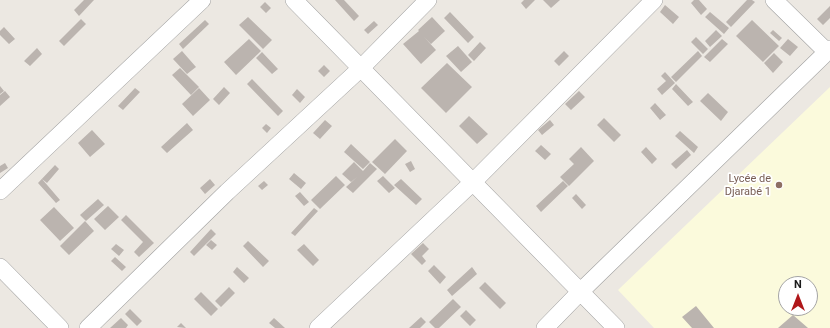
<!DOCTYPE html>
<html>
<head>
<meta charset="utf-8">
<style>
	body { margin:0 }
	#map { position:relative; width:830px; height:328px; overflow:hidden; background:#ece8e2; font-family:Roboto,sans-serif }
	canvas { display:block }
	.north { position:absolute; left:778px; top:276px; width:40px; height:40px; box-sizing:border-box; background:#fff; border:1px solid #a4a4a4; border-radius:50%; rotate:0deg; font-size:11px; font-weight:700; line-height:16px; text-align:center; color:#1b1b1b }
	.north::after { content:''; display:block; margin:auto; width:14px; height:18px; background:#b0171a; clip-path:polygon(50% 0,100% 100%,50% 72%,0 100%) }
</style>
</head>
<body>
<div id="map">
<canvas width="830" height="328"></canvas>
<div class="north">N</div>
</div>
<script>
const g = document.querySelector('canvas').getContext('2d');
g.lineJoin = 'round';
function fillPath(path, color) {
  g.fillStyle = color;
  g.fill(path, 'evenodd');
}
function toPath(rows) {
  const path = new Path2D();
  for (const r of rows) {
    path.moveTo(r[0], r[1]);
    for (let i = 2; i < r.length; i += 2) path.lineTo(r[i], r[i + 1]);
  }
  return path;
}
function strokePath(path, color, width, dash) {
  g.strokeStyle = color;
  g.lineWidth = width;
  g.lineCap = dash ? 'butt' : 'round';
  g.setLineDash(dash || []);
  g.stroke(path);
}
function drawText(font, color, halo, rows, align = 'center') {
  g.font = font + ' Roboto,sans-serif';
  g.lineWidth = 3.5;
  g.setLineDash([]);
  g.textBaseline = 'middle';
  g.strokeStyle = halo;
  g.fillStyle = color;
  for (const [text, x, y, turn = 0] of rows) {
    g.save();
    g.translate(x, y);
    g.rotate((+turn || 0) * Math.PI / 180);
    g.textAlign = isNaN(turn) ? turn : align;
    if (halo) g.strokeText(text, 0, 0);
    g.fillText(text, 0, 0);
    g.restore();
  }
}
fillPath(toPath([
	[830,87,830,328,654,328,618,290],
	[786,284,810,284,810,308,786,308]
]), '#fbfadc');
fillPath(toPath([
	[84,0,94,0,79,16,74,10],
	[335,0,344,0,359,16,354,21],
	[524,0,535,0,526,9,521,3],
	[543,0,560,0,551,8],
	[694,0,699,0,707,9,701,15,691,3],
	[747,0,752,0,755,2,731,27,726,22],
	[265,2,271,8,266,13,260,7],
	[665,5,679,17,673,24,660,12],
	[830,6,830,18,823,25,817,19],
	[450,12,474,37,468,43,444,18],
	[710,12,729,28,724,34,705,17],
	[248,17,272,40,263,49,239,25],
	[432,17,445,31,431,44,424,37,436,50,421,64,403,44,419,31,418,30],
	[81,19,86,24,64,46,59,41],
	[205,20,209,24,183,49,179,44],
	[752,20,779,46,763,62,736,36],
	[374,21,378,25,368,34,364,30],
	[4,27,15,39,9,44,0,35,0,31],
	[716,30,722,36,710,47,705,41],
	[773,30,782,38,779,41,770,33],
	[696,37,708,49,703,54,691,42],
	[249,39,261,51,236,75,224,62],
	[722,39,728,44,710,62,704,57],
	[788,39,798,47,790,56,780,48],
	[480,42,486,48,474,61,468,55],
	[458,46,472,62,461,72,446,56],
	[37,48,42,54,30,66,24,61],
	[182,51,196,67,187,74,173,59],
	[564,51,569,56,559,66,554,61],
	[698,51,702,56,676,82,671,77],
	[262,52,278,69,272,74,256,58],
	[774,53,783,62,773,73,764,63],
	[447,63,472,87,446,113,421,88],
	[324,65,330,71,324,77,318,71],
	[180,68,199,87,191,95,172,75],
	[665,72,675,83,662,95,657,89,666,81,661,76],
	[252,79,283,111,278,116,247,84],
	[676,84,693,102,688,106,672,89],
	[0,86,4,91,0,94],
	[224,87,230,93,219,105,213,99],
	[135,88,140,92,123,110,118,106],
	[199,88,210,100,193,116,182,104],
	[297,89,305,97,300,103,292,95],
	[5,91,10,97,0,106,0,95],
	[579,91,585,97,571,110,565,104],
	[708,93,728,112,721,121,700,101],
	[655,103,666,115,660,120,650,108],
	[469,116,488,134,477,144,459,126],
	[604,118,621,135,614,142,597,125],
	[325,120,332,126,320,139,313,133],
	[550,120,554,125,542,135,538,130],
	[187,123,193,130,167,153,161,147],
	[266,124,271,128,267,133,262,128],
	[92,130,105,144,90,157,78,143],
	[680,131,698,147,694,153,675,136],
	[395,139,407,151,385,174,372,162],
	[351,144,370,162,363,169,344,152],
	[541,145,551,154,545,160,535,151],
	[581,147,594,161,569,186,560,177,574,164,569,159],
	[646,147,657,159,652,164,641,152],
	[687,150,691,155,676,169,671,164],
	[411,161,415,169,410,172,405,164],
	[354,162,363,171,370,163,377,169,353,193,346,187,357,177,351,182,342,174],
	[5,163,8,168,0,173,0,166],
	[55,165,59,169,47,183,42,179,60,200,56,203,38,183],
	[294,173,306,183,301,189,289,179],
	[336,176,345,185,320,209,311,200],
	[383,176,395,188,389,193,377,181],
	[210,179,215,185,205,194,200,188],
	[401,179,422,199,416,205,394,185],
	[264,181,268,185,262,190,258,186],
	[563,181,568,186,541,212,536,206],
	[300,192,309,202,304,206,295,196],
	[576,194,586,205,582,209,572,198],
	[98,199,104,205,86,221,80,215],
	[108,206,119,217,105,230,94,219],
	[54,207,74,228,60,241,40,220],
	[314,208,318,211,295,236,291,233],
	[126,215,154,243,139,257,134,252,143,242,121,220],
	[85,221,94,231,69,255,60,246],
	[211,229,216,234,194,256,190,252],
	[211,240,217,245,212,250,206,245],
	[248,241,269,261,263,267,243,246],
	[423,243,429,249,422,256,426,261,422,265,411,254],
	[116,244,124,250,119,256,111,249],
	[304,244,319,260,313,266,297,250],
	[115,257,126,267,122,271,111,261],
	[434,265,446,277,440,284,428,271],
	[237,267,249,278,244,283,233,272],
	[472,267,477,274,452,296,447,290],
	[485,282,506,303,500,309,479,288],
	[229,287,235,293,221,307,215,301],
	[201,292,218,309,211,316,194,299],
	[453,299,461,307,439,328,435,328,429,322],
	[696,306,714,328,692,328,682,317],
	[130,309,142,321,137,326,125,314],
	[466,310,476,320,470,326,460,316],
	[793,315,808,328,778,328],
	[421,317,426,322,420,328,409,328],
	[121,318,128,325,126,328,110,328],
	[274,318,285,328,275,328,269,323],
	[181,323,186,328,177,327]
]), '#bbb4af');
const minor = toPath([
	[294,0,616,328],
	[774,0,827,52],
	[0,191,202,0],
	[0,267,60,328],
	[88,328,227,192,361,68,428,0],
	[318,328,473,182,654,0],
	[545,328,581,291,830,49]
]);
strokePath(minor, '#9f9f9f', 18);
strokePath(minor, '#fff', 17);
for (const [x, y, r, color] of [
	[779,185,4,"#8d6e63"]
]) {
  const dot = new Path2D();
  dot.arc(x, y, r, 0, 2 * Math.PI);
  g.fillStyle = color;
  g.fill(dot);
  strokePath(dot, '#fff', 1.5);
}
drawText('11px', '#785e54', '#fff', [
	["Lycée de",771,179],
	["Djarabé 1",771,192]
], 'right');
</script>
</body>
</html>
